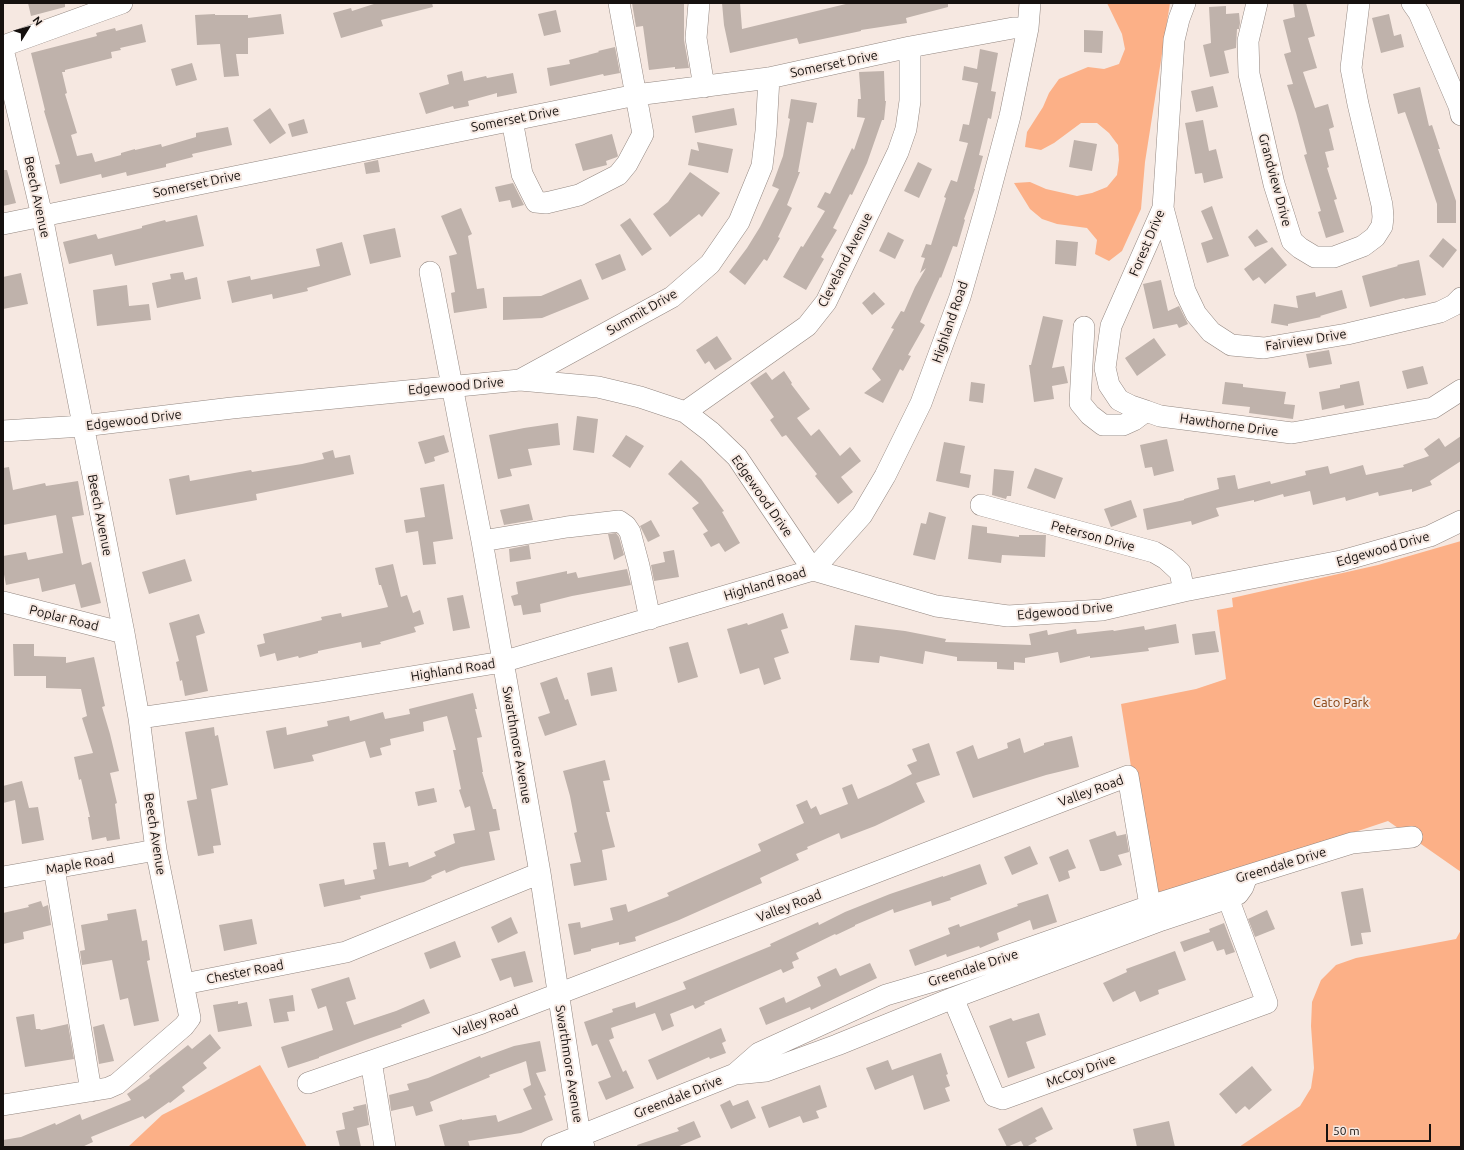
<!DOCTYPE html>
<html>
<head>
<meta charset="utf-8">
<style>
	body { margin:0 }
	#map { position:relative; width:1464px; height:1150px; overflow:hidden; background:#f6e8e1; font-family:Ubuntu,sans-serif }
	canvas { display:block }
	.frame { position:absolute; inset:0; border:4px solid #16110f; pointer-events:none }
	.north { position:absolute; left:8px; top:8px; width:40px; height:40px; -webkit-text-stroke:3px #f6e8e1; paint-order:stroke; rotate:53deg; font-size:11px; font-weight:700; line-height:16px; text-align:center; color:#16110f }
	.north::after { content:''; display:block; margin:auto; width:14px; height:18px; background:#16110f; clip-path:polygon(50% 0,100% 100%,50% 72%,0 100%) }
	.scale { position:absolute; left:1326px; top:1124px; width:105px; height:18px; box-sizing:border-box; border:2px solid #16110f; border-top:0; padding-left:5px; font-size:12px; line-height:14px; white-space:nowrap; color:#16110f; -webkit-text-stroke:3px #f6e8e1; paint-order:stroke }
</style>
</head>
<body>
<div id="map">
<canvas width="1464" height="1150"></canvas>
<div class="frame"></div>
<div class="north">N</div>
<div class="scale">50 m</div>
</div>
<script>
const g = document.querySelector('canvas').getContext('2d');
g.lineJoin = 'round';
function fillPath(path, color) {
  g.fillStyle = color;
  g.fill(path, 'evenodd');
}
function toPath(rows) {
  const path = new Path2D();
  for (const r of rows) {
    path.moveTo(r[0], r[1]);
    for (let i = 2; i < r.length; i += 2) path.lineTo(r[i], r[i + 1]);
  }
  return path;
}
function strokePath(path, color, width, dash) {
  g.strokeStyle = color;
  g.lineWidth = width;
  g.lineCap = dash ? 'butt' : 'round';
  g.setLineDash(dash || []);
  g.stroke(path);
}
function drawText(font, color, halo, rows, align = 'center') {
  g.font = font + ' Ubuntu,sans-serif';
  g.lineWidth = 4;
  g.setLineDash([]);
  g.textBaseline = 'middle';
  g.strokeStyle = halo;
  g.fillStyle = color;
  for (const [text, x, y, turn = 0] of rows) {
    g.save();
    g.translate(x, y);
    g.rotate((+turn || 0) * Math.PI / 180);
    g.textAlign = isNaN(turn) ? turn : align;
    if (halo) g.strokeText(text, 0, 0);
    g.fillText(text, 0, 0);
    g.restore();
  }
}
fillPath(toPath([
	[1107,3,1170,3,1145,162,1141,209,1122,251,1109,261,1095,254,1097,240,1087,228,1057,224,1042,219,1030,209,1014,183,1030,182,1046,189,1077,196,1092,193,1107,187,1117,175,1119,160,1118,145,1109,133,1097,123,1081,123,1054,143,1041,150,1025,147,1027,132,1043,107,1049,93,1059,79,1088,67,1104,69,1119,64,1125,49,1122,34],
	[1461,541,1461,872,1388,821,1160,897,1152,898,1121,704,1196,689,1226,679,1217,610,1233,607,1232,598,1378,565],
	[1461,930,1461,1147,1239,1147,1300,1106,1311,1088,1314,1068,1311,1026,1312,1002,1321,980,1336,965,1356,958,1456,939],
	[260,1065,307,1147,128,1147,162,1115]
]), '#fcb087');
fillPath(toPath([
	[28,3,65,3,65,7,31,16],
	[377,3,432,3,433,7,381,20,383,26,341,38,333,13,351,8,352,11],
	[632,3,684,3,684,40,689,68,675,69,675,67,649,70,643,26,636,27],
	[722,3,740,3,742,29,850,3,948,3,948,7,906,18,907,23,861,30,861,31,799,44,797,38,730,53,724,25],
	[1293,3,1306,3,1315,36,1308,38,1317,68,1303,72,1315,108,1328,104,1334,127,1329,129,1334,150,1325,152,1329,167,1327,168,1337,199,1334,200,1344,232,1326,238,1318,212,1321,211,1304,155,1307,154,1296,113,1287,85,1293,84,1284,54,1291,52,1283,20,1295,17],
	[1226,6,1226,14,1239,13,1240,23,1239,29,1237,29,1236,48,1224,51,1229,73,1210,77,1203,45,1211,43,1209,7],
	[556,10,561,32,544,36,538,14],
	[215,14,215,15,248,15,248,18,281,14,284,34,248,38,248,54,236,54,239,76,224,77,220,44,197,45,195,15],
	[1389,14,1394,36,1401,34,1404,47,1381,53,1372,18],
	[142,24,146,42,120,48,121,50,111,52,112,58,65,70,65,72,62,72,67,93,65,94,77,133,71,135,77,156,92,153,95,162,121,155,121,153,135,149,135,150,161,144,162,147,196,137,196,133,228,127,232,145,192,154,193,157,166,164,166,167,127,176,126,172,102,178,101,174,60,184,55,165,60,164,44,111,45,110,31,53,97,36,96,33,115,28,116,31],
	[1084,30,1103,31,1102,53,1084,52],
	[615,47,620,73,604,76,603,74,550,86,547,68,570,64,569,60,599,52,598,51],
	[980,49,998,53,991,91,996,92,991,119,988,118,979,155,983,156,974,189,975,189,964,219,965,220,957,247,953,246,941,278,940,277,920,322,925,325,908,355,911,356,903,371,900,369,883,403,864,393,881,380,872,369,894,329,891,328,901,311,904,312,915,287,926,268,920,273,925,258,921,257,926,244,931,245,946,198,944,197,951,180,957,182,968,143,959,141,963,124,969,125,978,83,962,80,964,66,977,69],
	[192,63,197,80,176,86,171,69],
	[462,71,464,81,486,76,487,78,513,73,517,93,497,97,497,93,468,101,469,106,454,109,453,106,426,114,419,93,449,84,447,75],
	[884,71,885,101,886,101,884,120,882,120,867,163,852,195,850,194,833,228,837,230,821,257,824,259,806,290,783,277,801,246,803,247,825,211,817,207,825,192,830,194,852,148,854,150,865,118,857,117,858,99,861,99,859,72],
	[1213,86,1218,107,1196,112,1191,91],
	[1420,87,1429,126,1432,125,1440,149,1438,149,1456,201,1456,223,1437,223,1437,204,1423,163,1405,112,1398,114,1393,94],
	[791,99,817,103,813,123,807,122,798,172,800,172,787,205,792,208,778,237,780,238,767,261,764,259,745,285,729,272,747,248,760,227,779,189,772,186,783,156,790,119,788,118],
	[270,108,286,133,270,144,253,120],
	[734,108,737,125,695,133,692,116],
	[304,119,308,133,292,137,288,124],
	[1203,120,1209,151,1216,149,1223,178,1204,183,1202,173,1195,174,1185,123],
	[612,134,618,156,617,157,606,161,607,165,583,171,575,144],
	[1074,140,1097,144,1092,171,1069,167],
	[697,142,733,149,728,173,688,165,691,149,699,151],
	[378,160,380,172,366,174,364,163],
	[918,162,932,169,919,198,904,191],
	[3,170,7,170,16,203,3,206],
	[690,172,720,193,702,217,699,214,670,237,653,214,668,202],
	[513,183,524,205,512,208,510,200,499,202,495,187],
	[1212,206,1229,256,1207,263,1201,243,1213,239,1201,211],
	[461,208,472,234,468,236,477,289,484,288,487,308,454,313,451,293,455,292,449,256,457,254,441,216],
	[197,215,204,246,115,266,112,254,69,264,63,242,96,234,98,239,142,228,142,226,165,220,166,222],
	[630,218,652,249,642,256,620,225],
	[395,228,401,257,370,264,363,235],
	[1257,229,1268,242,1255,247,1248,237],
	[888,232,904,240,895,259,879,251],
	[1443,238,1457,250,1443,268,1429,256],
	[1056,240,1078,242,1076,266,1055,264],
	[342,242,351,275,307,288,308,291,273,299,272,294,232,303,227,281,250,276,251,280,320,266,316,249],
	[1272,247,1287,265,1265,284,1259,277,1253,281,1244,269],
	[620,254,626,270,602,280,595,264],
	[1419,260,1426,295,1405,299,1404,298,1370,307,1362,276,1398,266,1397,265],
	[183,272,185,280,197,277,201,299,157,308,152,283,171,279,170,274],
	[21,273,28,304,3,309,3,277],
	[581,279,589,299,542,318,503,320,503,297,541,296],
	[1161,280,1168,311,1179,306,1188,324,1179,328,1177,324,1153,329,1143,284],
	[127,285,129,306,149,304,151,320,97,326,93,290],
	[1342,290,1347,308,1320,316,1321,317,1288,324,1288,326,1271,323,1274,304,1298,308,1296,296,1315,292,1316,297],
	[874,292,885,304,872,315,862,303],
	[1043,316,1063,320,1052,368,1064,366,1068,383,1052,386,1054,399,1034,402,1029,365,1031,365],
	[717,336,732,359,715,370,709,361,705,364,696,350],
	[1154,338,1166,355,1137,376,1125,358],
	[1329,350,1332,364,1309,368,1306,354],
	[1423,366,1428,384,1407,389,1402,371],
	[784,371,792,383,791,384,810,409,797,418,811,436,819,429,840,456,850,447,861,461,841,477,853,492,838,504,815,476,817,474,786,435,782,437,770,420,774,417,750,383,766,372,772,380],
	[1359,381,1364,405,1345,409,1344,405,1322,410,1319,392,1340,388,1340,385],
	[971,382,985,384,983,403,969,401],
	[1225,382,1243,384,1243,387,1286,392,1284,404,1295,405,1293,419,1249,413,1250,407,1222,404],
	[577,416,598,419,594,453,573,450],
	[558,423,560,445,528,449,532,465,510,469,512,476,498,479,489,435,524,428],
	[444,435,449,452,434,457,435,461,425,464,418,442],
	[626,435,644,446,630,468,612,456],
	[1461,436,1461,461,1430,481,1432,485,1412,492,1412,489,1379,496,1378,492,1346,501,1345,497,1313,505,1310,491,1284,497,1283,494,1254,502,1254,500,1216,508,1219,516,1192,525,1191,521,1147,530,1143,509,1184,500,1184,499,1219,489,1217,478,1235,475,1238,489,1270,481,1271,484,1306,475,1305,471,1328,466,1330,474,1363,465,1366,475,1404,467,1403,465,1429,456,1424,449,1439,438,1445,447],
	[1167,439,1174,471,1154,476,1152,467,1145,468,1140,445],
	[944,442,965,446,960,473,971,475,969,488,936,481],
	[333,450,335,458,350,455,354,474,256,494,257,500,176,515,169,479,189,475,190,481,251,470,252,472,302,464,324,459,322,453],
	[681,460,701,479,724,511,722,512,740,543,725,552,719,543,711,547,703,534,708,531,692,508,699,503,668,474],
	[9,467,13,490,45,483,46,486,78,481,84,515,72,517,82,565,91,562,101,603,81,608,75,584,42,592,39,578,6,585,3,569,3,556,26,552,28,560,63,553,56,515,3,525,3,468],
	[1035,468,1063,478,1055,499,1027,488],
	[994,469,1014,471,1011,496,1007,496,1006,499,992,495],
	[444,484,453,539,433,542,436,564,423,565,418,531,406,533,404,520,425,517,420,488],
	[1131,500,1137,517,1111,527,1104,509],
	[529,504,533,520,504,525,500,510],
	[929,512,946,517,935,560,913,555,921,523,926,524],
	[651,520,660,536,648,542,640,526],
	[972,525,987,527,987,533,1019,537,1019,535,1046,535,1045,557,1002,555,1001,563,968,559],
	[616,533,619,537,624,555,614,560,608,534],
	[529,545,531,559,510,562,509,549],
	[674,550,679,577,654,581,651,565,665,562,663,552],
	[185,559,192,581,149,594,142,572],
	[393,564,401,597,407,595,413,613,420,610,424,624,414,627,416,632,380,642,381,644,362,648,361,642,318,651,318,653,299,658,298,656,277,661,275,653,260,657,257,645,265,643,263,634,322,620,321,617,341,613,342,617,388,607,381,585,379,585,375,568],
	[627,569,631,585,572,596,540,604,541,612,523,615,521,605,514,606,511,596,518,594,516,582,567,571,567,574,576,572,578,578],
	[463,595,470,628,453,631,447,598],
	[783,613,788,628,781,630,789,653,774,658,781,679,764,685,759,668,740,674,727,629,747,623,748,625],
	[199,614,205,633,196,636,208,691,185,696,182,680,180,681,176,662,179,661,169,623],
	[1176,624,1179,643,1148,648,1149,651,1090,658,1090,656,1060,663,1058,652,1025,658,1025,663,1014,662,1014,670,997,669,997,662,957,661,957,657,925,651,923,664,880,656,879,663,850,660,855,625,905,631,946,639,945,642,1031,645,1029,634,1047,630,1048,635,1076,629,1077,634,1113,630,1114,631,1144,626,1145,630],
	[1215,631,1219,652,1195,655,1192,634],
	[688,642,698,677,678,683,669,647],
	[13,644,34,644,34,656,66,657,66,663,94,657,105,706,102,707,110,734,119,771,110,773,117,803,115,804,120,839,107,841,106,837,92,840,88,817,90,817,81,779,79,780,74,757,93,753,82,718,87,716,81,689,46,688,46,676,14,676],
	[612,667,617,691,591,696,587,673],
	[557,677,565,700,568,699,577,725,545,736,538,717,550,713,540,683],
	[473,693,477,709,475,709,482,737,477,738,483,772,482,772,493,809,496,809,500,830,489,832,495,860,461,867,446,873,445,870,431,876,432,878,424,882,360,896,361,899,324,907,319,884,344,879,345,885,375,879,373,870,377,869,373,843,385,842,389,866,408,862,409,867,436,856,434,852,455,843,453,834,475,830,470,806,465,808,459,790,461,789,453,750,456,750,447,716,423,722,424,731,390,739,391,745,380,748,382,755,370,758,365,741,312,755,314,761,274,769,266,731,286,727,287,735,328,726,327,721,349,716,350,721,383,712,385,719,410,714,409,709],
	[214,727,215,736,218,735,228,785,211,789,221,845,213,846,214,853,198,856,187,801,197,799,185,732],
	[1072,736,1079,767,1046,775,973,798,956,752,973,745,978,759,1008,748,1007,743,1020,738,1024,753,1044,745,1044,743],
	[929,743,940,775,916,783,925,802,875,826,841,839,839,833,807,847,808,849,796,854,799,860,760,878,762,883,679,920,635,937,636,941,619,945,619,942,591,949,591,951,574,955,568,924,580,922,581,928,613,920,610,908,626,904,628,912,669,896,667,893,761,851,758,844,804,823,796,805,807,800,811,809,816,806,820,815,848,804,842,788,852,784,858,799,890,785,912,774,907,765,917,761,912,749],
	[605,760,610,780,603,781,610,812,606,812,615,847,602,850,607,880,574,886,570,864,581,862,574,833,577,832,570,796,563,771],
	[22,781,29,808,38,807,44,840,22,844,15,800,3,803,3,786],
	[434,788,437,802,418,806,415,792],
	[1115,831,1117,836,1126,834,1129,852,1118,855,1122,865,1104,871,1100,871,1089,840],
	[1030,846,1038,864,1012,875,1004,857],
	[1068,849,1076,868,1068,871,1070,878,1059,882,1049,857],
	[980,864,987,884,950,898,951,900,932,906,931,901,894,913,893,909,855,925,855,926,836,935,835,934,796,953,799,959,792,962,794,968,783,973,781,969,704,1002,705,1004,695,1009,693,1005,670,1014,674,1026,662,1031,655,1013,611,1028,614,1038,609,1040,623,1072,626,1070,634,1088,606,1100,598,1082,611,1077,597,1044,592,1046,584,1022,613,1012,612,1009,635,1002,636,1008,686,989,683,982,771,946,770,944,818,922,819,925,845,912,890,894,943,876,943,877],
	[1363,888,1371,932,1361,933,1363,944,1351,946,1341,892],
	[1048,894,1057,922,1033,930,1030,920,997,933,999,940,980,948,979,946,947,957,946,954,915,966,909,950,950,934,948,928,959,924,960,927,1018,906,1017,904],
	[41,901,43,907,48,905,51,925,23,932,24,939,3,944,3,913,29,907,28,905],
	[136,909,142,941,147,940,150,960,147,961,159,1021,134,1026,128,998,120,1000,112,960,82,965,80,951,85,950,81,925,108,920,107,914],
	[1267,910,1275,929,1255,937,1248,919],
	[511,917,518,933,498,943,491,927],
	[252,919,257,944,224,951,219,925],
	[1224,923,1235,952,1226,955,1224,949,1217,951,1213,941,1184,952,1180,942,1210,932,1209,929],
	[455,941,461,957,430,969,424,953],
	[525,951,533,982,514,987,511,977,500,981,491,959],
	[1175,951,1186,980,1158,990,1159,994,1140,1002,1135,991,1113,1002,1103,983,1127,972,1126,969],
	[870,963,877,978,811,1010,810,1007,766,1025,759,1008,784,997,786,1003,821,986,817,977,836,968,840,976],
	[349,977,356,999,346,1002,354,1025,396,1011,424,999,430,1013,401,1025,402,1027,365,1040,319,1057,319,1058,288,1068,281,1047,333,1030,326,1006,318,1009,311,989],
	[293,995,295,1011,287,1012,289,1021,274,1023,269,999],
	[238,1001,238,1004,247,1002,252,1026,218,1032,213,1005],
	[1039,1013,1046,1035,1026,1042,1035,1068,1008,1078,989,1026,1011,1018,1013,1021],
	[34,1014,36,1029,40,1029,41,1030,68,1024,74,1059,25,1067,16,1017],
	[104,1024,114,1061,99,1064,93,1027],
	[721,1028,726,1041,722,1043,726,1053,710,1059,709,1057,657,1080,648,1060],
	[210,1034,221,1048,203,1063,207,1068,182,1087,185,1091,170,1103,169,1102,145,1119,143,1116,91,1137,93,1142,82,1147,3,1147,3,1140,21,1137,55,1123,56,1125,80,1114,82,1120,131,1100,127,1094,150,1078,149,1076,188,1045,192,1049],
	[540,1041,546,1071,536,1073,546,1095,544,1096,553,1120,521,1133,468,1141,470,1147,445,1147,439,1125,462,1119,462,1120,496,1115,498,1122,532,1109,523,1089,531,1085,526,1061,489,1075,490,1077,430,1102,433,1111,416,1116,413,1106,391,1111,389,1095,409,1090,407,1084,428,1078,480,1056,481,1058,514,1046],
	[941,1053,948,1074,946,1075,950,1086,945,1088,950,1101,924,1110,913,1075,875,1090,866,1068,888,1060,892,1070],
	[1252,1066,1272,1090,1249,1110,1245,1106,1236,1114,1219,1094],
	[820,1085,827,1107,816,1111,819,1118,803,1123,800,1116,769,1128,761,1107],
	[730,1100,733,1106,748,1100,756,1118,731,1129,720,1105],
	[366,1104,369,1125,357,1128,361,1147,340,1147,336,1131,345,1129,342,1113,354,1110,353,1107],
	[1042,1107,1053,1129,1035,1138,1037,1141,1026,1147,1024,1147,1021,1141,1007,1147,998,1129],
	[694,1121,701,1137,677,1147,638,1147,637,1145,679,1131,677,1128],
	[1169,1121,1175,1147,1137,1147,1133,1129]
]), '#bfb2ab');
const minor = toPath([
	[699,3,696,38,704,87],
	[1257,3,1248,41,1249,74,1274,184,1292,241,1300,248,1315,257,1334,257,1363,246,1375,237,1382,226,1383,217,1382,205,1358,104,1351,68,1359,3],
	[1412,3,1419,13,1459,106,1461,115],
	[3,46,122,3],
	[3,49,42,216,124,633,139,718,156,850,190,1018,184,1026,117,1084,108,1088,3,1105],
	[512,120,522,174,536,202,546,203,579,195,618,175,627,164,643,134,619,3],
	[1163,208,1185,291,1196,314,1211,332,1231,345,1264,348,1347,334,1440,312,1454,305,1461,298],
	[3,224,636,95,769,78,910,47,1013,28,1028,28],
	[430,272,482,541,540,873,580,1136,584,1147],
	[1084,327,1080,403,1090,415,1103,425,1123,425,1134,420,1146,411,1160,416,1292,433,1433,408,1461,390],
	[520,380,672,297,710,264,739,222,762,166,766,131,769,78],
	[1146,411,1131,406,1119,400,1109,385,1105,368,1111,326,1163,208,1174,40,1179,19,1185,3],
	[685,412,807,326,826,302,898,152,906,129,910,101,910,47],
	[3,431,83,426,232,408,520,380,598,387,640,397,685,412,711,432,737,457,813,570,936,606,1008,616,1102,610,1184,591,1341,561,1430,536,1461,521],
	[981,505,1154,552,1166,559,1180,572,1184,591],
	[482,541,567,527,619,521,626,526,630,532,639,566,650,619],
	[3,602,124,633],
	[139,718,320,692,502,662,813,570,862,515,885,476,921,403,960,297,985,210,1010,116,1028,28,1030,3],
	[54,868,91,1091],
	[3,877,156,850],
	[184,984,346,952,540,873],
	[953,998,994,1096,1003,1099,1267,1003,1228,898],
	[371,1061,385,1147],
	[735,1074,766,1071,837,1045,953,998,1162,920,1228,898,1238,894,1243,887,1247,876],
	[308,1083,482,1023,1128,776,1153,923],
	[552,1147,735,1074,759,1053,886,995,944,978,1150,906,1352,843,1412,837]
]);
strokePath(minor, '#938781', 22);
strokePath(minor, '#fff', 21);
drawText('13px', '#16110f', '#f6e8e1', [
	["Somerset Drive",834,64,-12],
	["Somerset Drive",515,119,-11],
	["Grandview Drive",1275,180,75],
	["Somerset Drive",197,184,-12],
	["Beech Avenue",37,197,78],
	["Forest Drive",1147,243,-67],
	["Cleveland Avenue",845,260,-63],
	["Summit Drive",642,312,-30],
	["Highland Road",950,322,-71],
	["Fairview Drive",1306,340,-9],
	["Edgewood Drive",456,386,-5],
	["Edgewood Drive",134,420,-7],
	["Hawthorne Drive",1229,425,8],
	["Edgewood Drive",762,496,55],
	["Beech Avenue",100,515,79],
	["Peterson Drive",1093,536,15],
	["Edgewood Drive",1383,549,-16],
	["Highland Road",765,584,-17],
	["Edgewood Drive",1065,611,-5],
	["Poplar Road",64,618,14],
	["Highland Road",453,670,-9],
	["Swarthmore Avenue",517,745,80],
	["Valley Road",1091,791,-20],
	["Beech Avenue",155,834,81],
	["Maple Road",80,864,-10],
	["Greendale Drive",1281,865,-17],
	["Valley Road",789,906,-21],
	["Greendale Drive",973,968,-18],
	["Chester Road",245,972,-11],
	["Valley Road",486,1021,-20],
	["Swarthmore Avenue",569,1064,81],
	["McCoy Drive",1081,1071,-20],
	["Greendale Drive",678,1097,-22]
]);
drawText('13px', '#874110', '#f6e8e1', [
	["Cato Park",1341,703]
]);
</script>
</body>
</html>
